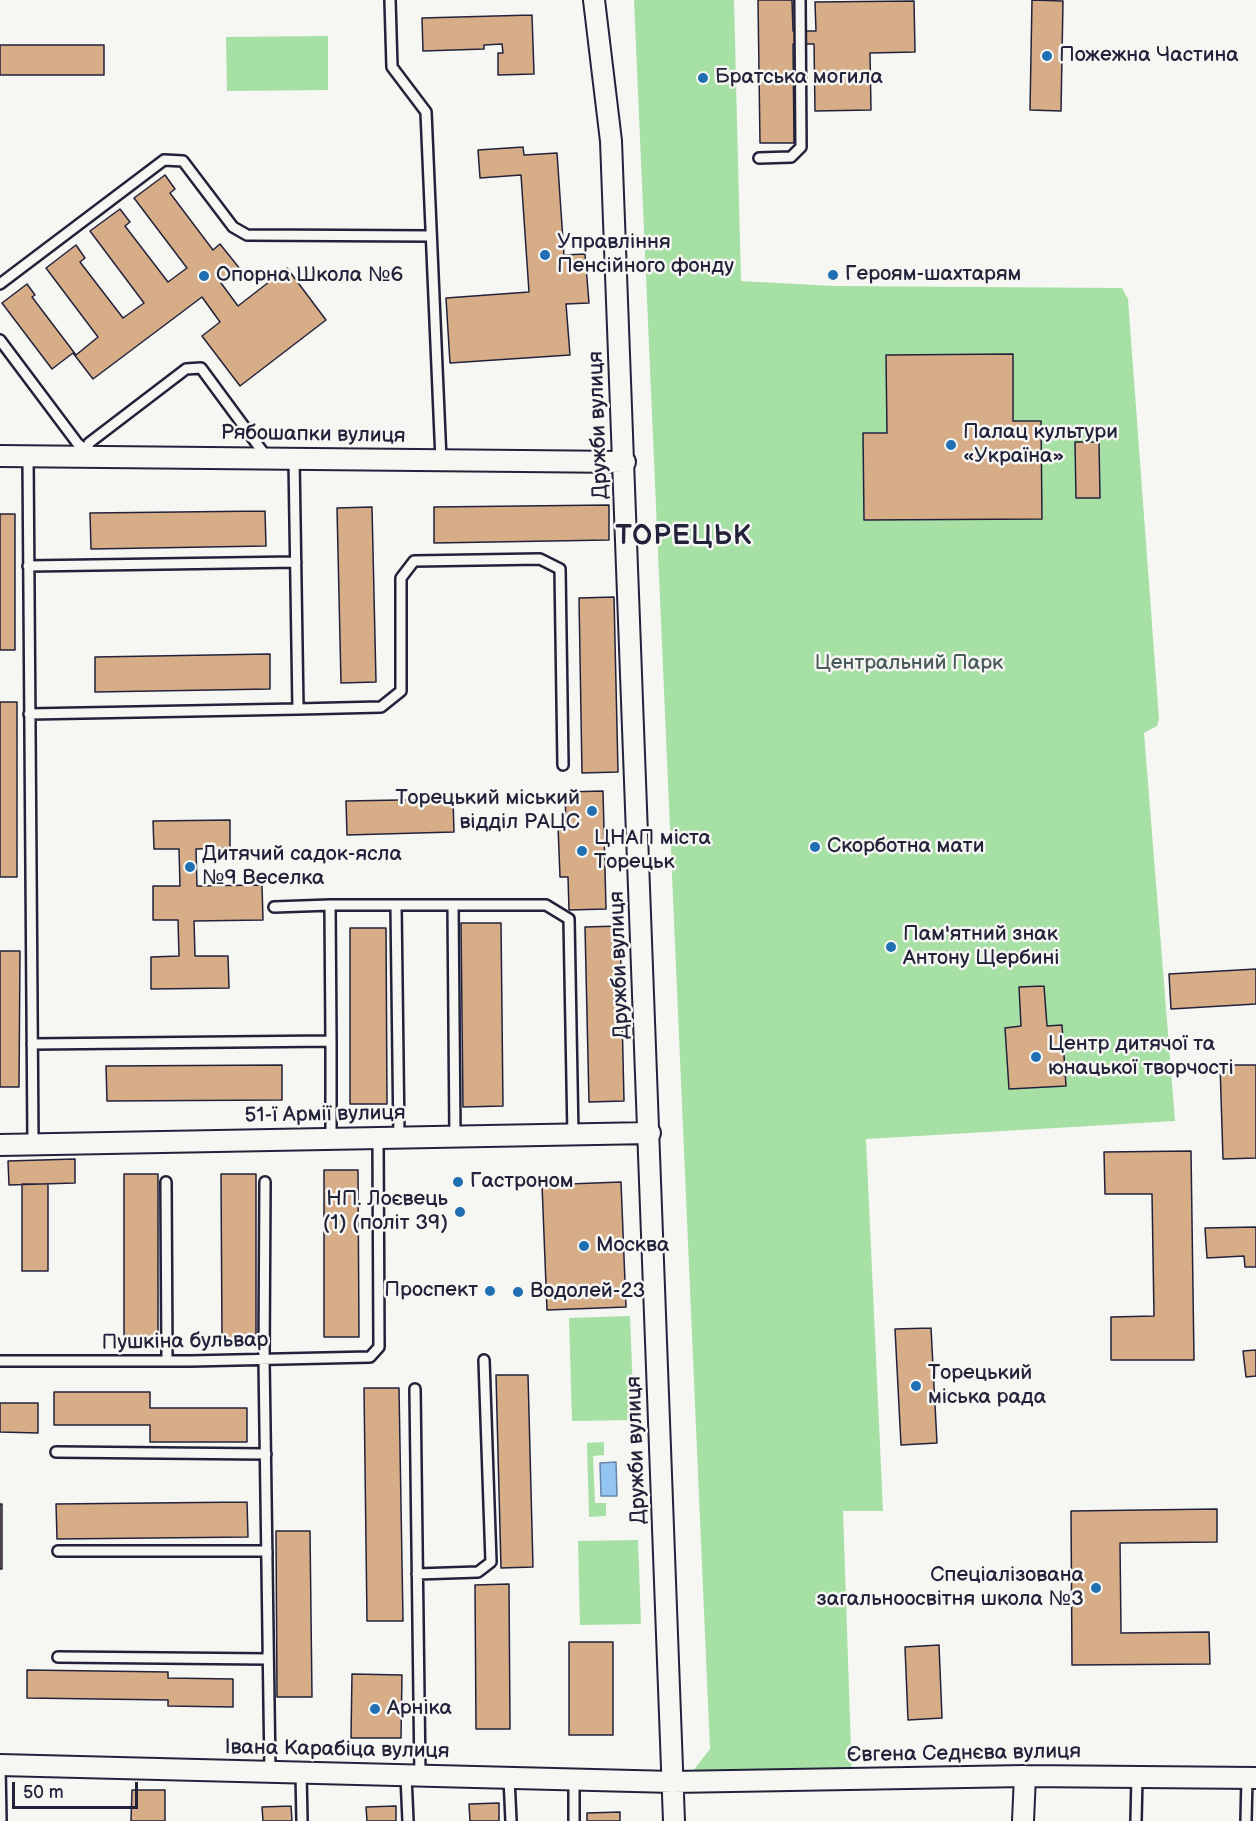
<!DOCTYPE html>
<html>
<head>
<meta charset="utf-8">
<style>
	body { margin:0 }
	#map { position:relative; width:1256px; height:1821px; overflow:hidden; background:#f6f6f2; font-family:"Balsamiq Sans",sans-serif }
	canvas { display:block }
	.scale { position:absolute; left:12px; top:1782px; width:126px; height:27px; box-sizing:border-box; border:3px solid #22223b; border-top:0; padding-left:8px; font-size:18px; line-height:21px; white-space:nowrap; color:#22223b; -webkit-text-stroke:4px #f6f6f2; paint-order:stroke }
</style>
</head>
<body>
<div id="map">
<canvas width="1256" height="1821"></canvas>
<div class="scale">50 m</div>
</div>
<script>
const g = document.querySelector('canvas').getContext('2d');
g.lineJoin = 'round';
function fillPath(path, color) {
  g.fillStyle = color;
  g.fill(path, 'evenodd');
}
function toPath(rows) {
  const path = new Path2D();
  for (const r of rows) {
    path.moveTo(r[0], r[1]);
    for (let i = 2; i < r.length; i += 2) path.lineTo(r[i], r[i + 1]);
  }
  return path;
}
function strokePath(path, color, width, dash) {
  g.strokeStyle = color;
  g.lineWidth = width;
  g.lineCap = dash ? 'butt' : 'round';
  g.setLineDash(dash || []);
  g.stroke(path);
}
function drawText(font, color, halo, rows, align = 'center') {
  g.font = font + ' "Balsamiq Sans",sans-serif';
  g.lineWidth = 5;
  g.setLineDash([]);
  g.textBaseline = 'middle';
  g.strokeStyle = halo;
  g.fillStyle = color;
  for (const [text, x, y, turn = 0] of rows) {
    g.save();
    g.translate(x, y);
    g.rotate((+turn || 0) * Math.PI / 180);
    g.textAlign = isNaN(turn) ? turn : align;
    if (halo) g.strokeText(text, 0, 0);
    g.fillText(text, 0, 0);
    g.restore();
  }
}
fillPath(toPath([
	[634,0,734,0,741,281,833,286,1122,288,1128,299,1159,719,1157,726,1144,733,1175,1121,866,1139,883,1511,843,1511,852,1779,685,1781,710,1749],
	[328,36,328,90,227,91,226,37],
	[630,1316,634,1420,572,1421,569,1318],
	[604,1442,604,1455,593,1456,595,1503,606,1503,606,1516,589,1517,587,1443],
	[638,1540,641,1624,580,1625,578,1541]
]), '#a6e0a5');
const water = toPath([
	[616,1462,617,1496,601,1496,600,1463,616,1462]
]);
fillPath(water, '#94c5f0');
strokePath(water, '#6684a8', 1.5);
const building = toPath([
	[758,0,792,0,793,31,816,31,815,2,914,1,915,52,870,53,871,110,815,111,814,44,793,44,794,143,760,143,758,0],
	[1032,0,1063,1,1061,111,1030,110,1032,0],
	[532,15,534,74,498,75,498,53,503,53,502,44,484,45,484,49,423,51,422,18,532,15],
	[0,45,104,45,104,75,0,75,0,45],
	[523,147,524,155,557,153,564,255,585,254,589,303,566,304,570,355,450,363,446,298,529,292,521,175,480,178,478,150,523,147],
	[165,175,175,189,170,193,213,250,220,244,240,269,221,283,238,306,287,268,326,320,240,386,202,336,220,322,202,297,93,379,73,353,52,369,2,303,27,284,35,295,32,297,76,355,98,337,46,268,76,245,85,258,80,262,123,318,144,303,90,231,120,209,130,222,125,226,168,282,187,268,134,198,165,175],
	[1013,354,1013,421,1041,421,1042,519,864,520,863,433,887,433,886,355,1013,354],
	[1075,442,1099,442,1100,498,1076,498,1075,442],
	[609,505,609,540,434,543,434,507,609,505],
	[372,507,376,682,341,683,337,508,372,507],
	[265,511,266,546,91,549,90,513,265,511],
	[0,514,15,514,15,650,0,650,0,514],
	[614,597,618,772,582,773,579,598,614,597],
	[270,654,270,689,95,692,95,657,270,654],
	[0,702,17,702,17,877,0,877,0,702],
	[603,791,606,909,569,910,568,877,560,877,558,826,566,826,565,792,603,791],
	[453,799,454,832,347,835,346,801,453,799],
	[230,820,230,848,196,849,197,886,262,885,263,920,194,921,195,956,228,956,229,988,151,989,151,957,179,956,178,920,153,920,153,886,180,886,179,849,154,849,153,821,230,820],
	[461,923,501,923,503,1106,463,1107,461,923],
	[620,926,624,1101,589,1102,585,927,620,926],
	[350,928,386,928,387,1104,350,1104,350,928],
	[0,951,20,951,19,1087,0,1087,0,951],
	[1256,969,1256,1004,1171,1009,1169,974,1256,969],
	[1044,986,1047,1026,1062,1025,1066,1086,1009,1089,1005,1028,1021,1026,1019,987,1044,986],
	[282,1065,282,1100,107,1101,106,1066,282,1065],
	[1220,1065,1256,1065,1256,1158,1223,1159,1220,1065],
	[1191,1151,1194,1360,1111,1360,1111,1317,1154,1316,1152,1194,1105,1194,1104,1152,1191,1151],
	[75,1159,75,1183,9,1185,8,1161,75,1159],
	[324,1170,358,1170,359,1337,324,1337,324,1170],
	[124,1174,158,1174,158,1340,124,1340,124,1174],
	[221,1174,256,1174,256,1340,222,1340,221,1174],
	[621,1182,626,1307,547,1310,542,1185,621,1182],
	[22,1184,48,1184,48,1271,22,1271,22,1184],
	[1256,1227,1256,1267,1245,1267,1244,1256,1207,1258,1205,1228,1256,1227],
	[931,1328,937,1443,901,1445,895,1329,931,1328],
	[1256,1350,1256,1376,1246,1377,1243,1351,1256,1350],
	[496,1375,528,1375,533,1567,501,1568,496,1375],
	[364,1388,399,1388,403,1621,367,1621,364,1388],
	[54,1392,150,1392,150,1408,247,1408,247,1442,150,1442,150,1425,54,1425,54,1392],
	[0,1403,38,1403,38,1433,0,1432,0,1403],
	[247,1502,248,1537,57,1539,56,1504,247,1502],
	[0,1504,2,1504,2,1569,0,1569,0,1504],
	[1217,1509,1217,1542,1120,1543,1121,1633,1209,1632,1210,1664,1072,1665,1071,1511,1217,1509],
	[276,1531,310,1531,312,1697,277,1697,276,1531],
	[509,1584,510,1729,476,1729,475,1585,509,1584],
	[569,1642,613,1642,613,1735,569,1735,569,1642],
	[939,1645,942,1718,908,1720,905,1647,939,1645],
	[27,1670,168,1672,168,1678,233,1679,233,1707,168,1706,168,1700,27,1698,27,1670],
	[352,1674,402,1675,401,1738,351,1738,352,1674],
	[132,1790,165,1790,165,1821,131,1821,132,1790],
	[499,1803,499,1821,470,1821,469,1804,499,1803],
	[291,1806,292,1821,263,1821,262,1807,291,1806],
	[396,1806,396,1821,367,1821,366,1807,396,1806],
	[620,1812,620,1821,587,1821,587,1813,620,1812]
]);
fillPath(building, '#d7ad88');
strokePath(building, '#22223b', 1.5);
const service = toPath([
	[390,0,392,67,426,112,441,460],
	[759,158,791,157,801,147,800,0],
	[0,284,164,160,183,161,233,227,247,235,431,236],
	[0,340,78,444,85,449],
	[28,456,33,1144,35,1144],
	[85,457,89,443,186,369,201,368,268,459],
	[28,566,296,562],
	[298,709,381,707,401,691,401,578,414,561,540,559,560,569,563,765],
	[29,714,298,709,294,459],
	[330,905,546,905,569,919,573,1136],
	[396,905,399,1138],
	[453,905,455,1138],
	[331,1041,331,1139],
	[32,1044,331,1041,330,905,274,907],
	[166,1182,167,1361],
	[265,1182,264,1359,270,1772],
	[0,1361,191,1361,370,1357,379,1347,378,1138],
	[415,1389,420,1776],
	[56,1452,266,1454],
	[58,1551,267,1551,267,1555],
	[417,1574,478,1572,491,1562,484,1360],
	[58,1657,268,1659,268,1653],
	[0,1765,1,1821],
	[301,1773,302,1821],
	[406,1776,408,1821],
	[509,1778,511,1821],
	[574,1779,574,1821],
	[1136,1821,1137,1777],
	[1246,1821,1247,1778]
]);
const minor = toPath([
	[594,0,611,141,674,1821],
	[0,456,625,462],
	[0,1145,650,1133],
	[0,1765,673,1782,1025,1776,1256,1778],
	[1023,1821,1025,1776]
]);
strokePath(service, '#22223b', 14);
strokePath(minor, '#22223b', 24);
strokePath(service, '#f6f6f2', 9);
strokePath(minor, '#f6f6f2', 20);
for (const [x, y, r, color] of [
	[1047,56,6,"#1f6fb2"],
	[703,78,6,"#1f6fb2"],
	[545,255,6,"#1f6fb2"],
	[833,275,6,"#1f6fb2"],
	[204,276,6,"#1f6fb2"],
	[951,445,6,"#1f6fb2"],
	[592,811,6,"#1f6fb2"],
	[815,847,6,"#1f6fb2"],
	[582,851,6,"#1f6fb2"],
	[190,867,6,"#1f6fb2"],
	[891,947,6,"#1f6fb2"],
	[1036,1057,6,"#1f6fb2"],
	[458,1182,6,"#1f6fb2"],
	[460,1212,6,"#1f6fb2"],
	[584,1246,6,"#1f6fb2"],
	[490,1291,6,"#1f6fb2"],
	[518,1292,6,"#1f6fb2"],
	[916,1386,6,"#1f6fb2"],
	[1096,1588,6,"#1f6fb2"],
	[375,1709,6,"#1f6fb2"]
]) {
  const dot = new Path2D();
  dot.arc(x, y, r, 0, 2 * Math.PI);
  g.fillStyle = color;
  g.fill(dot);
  strokePath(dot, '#f6f6f2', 2);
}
drawText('21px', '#22223b', '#f6f6f2', [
	["Пожежна Частина",1059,56],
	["Братська мoгила",715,78],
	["Управління",557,243],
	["Пенсійного фонду",557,267],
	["Героям-шахтарям",845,275],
	["Опорна Школа №6",216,276],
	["Палац культури",963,433],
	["«Україна»",963,457],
	["Торецький міський",580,799,"right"],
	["відділ РАЦС",580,823,"right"],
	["ЦНАП міста",594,839],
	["Торецьк",594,863],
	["Скорботна мати",827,847],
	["Дитячий садок-ясла",202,855],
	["№9 Веселка",202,879],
	["Пам'ятний знак",903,935],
	["Антону Щербині",903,959],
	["Центр дитячої та",1048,1045],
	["юнацької творчості",1048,1069],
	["Гастроном",470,1182],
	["НП. Лоєвець",448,1200,"right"],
	["(1) (політ 39)",448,1224,"right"],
	["Москва",596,1246],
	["Проспект",478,1291,"right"],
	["Водолей-23",530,1292],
	["Торецький",928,1374],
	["міська рада",928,1398],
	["Спеціалізована",1084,1576,"right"],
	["загальноосвітня школа №3",1084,1600,"right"],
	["Арніка",387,1709]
], 'left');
drawText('21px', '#22223b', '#f6f6f2', [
	["Дружби вулиця",599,425,-92],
	["Рябошапки вулиця",313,435,1],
	["Дружби вулиця",620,965,-92],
	["51-ї Армії вулиця",325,1115,-1],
	["Пушкіна бульвар",185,1342,-1],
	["Дружби вулиця",637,1450,-92],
	["Івана Карабіца вулиця",337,1750,1],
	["Євгена Седнєва вулиця",964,1754,-1]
]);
drawText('21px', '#4a5b5b', '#f6f6f2', [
	["Центральний Парк",909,664]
]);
g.letterSpacing = '1.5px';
drawText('bold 27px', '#22223b', '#f6f6f2', [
	["ТОРЕЦЬК",684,537]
]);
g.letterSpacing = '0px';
</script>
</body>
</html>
